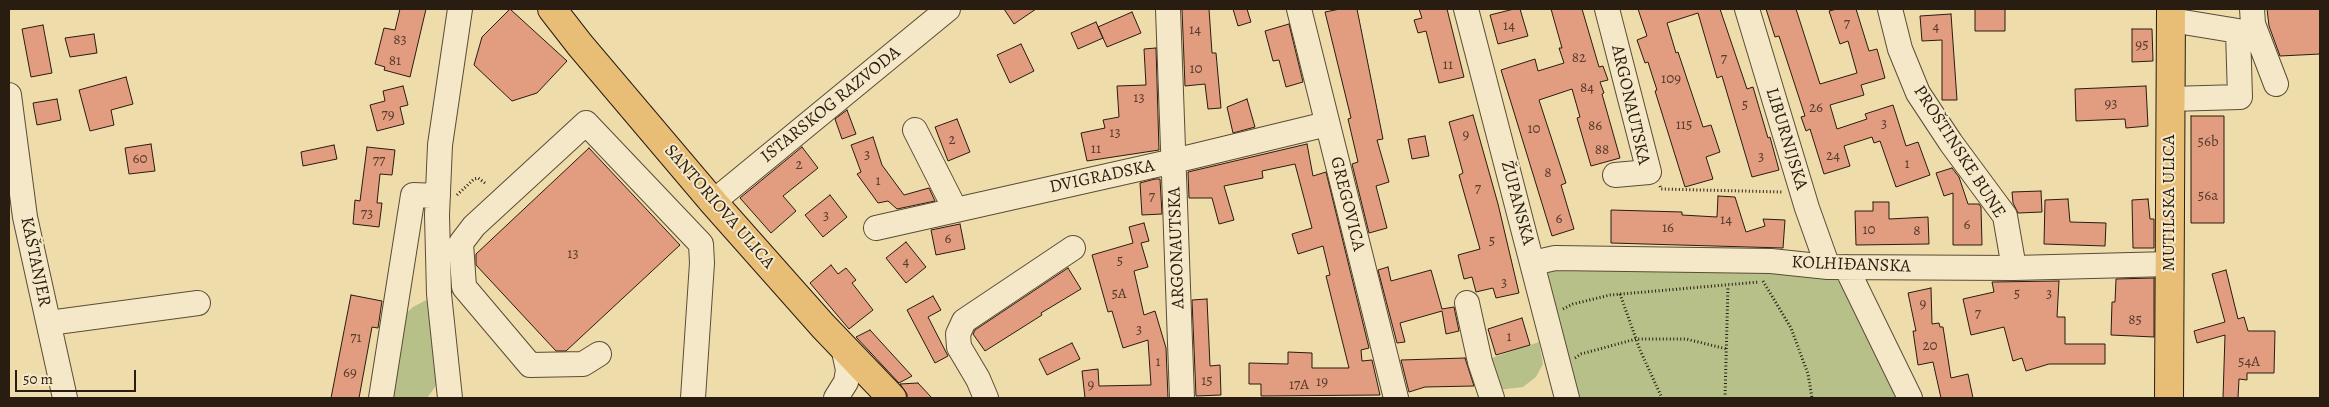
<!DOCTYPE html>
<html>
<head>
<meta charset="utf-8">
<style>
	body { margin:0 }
	#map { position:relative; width:2329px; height:407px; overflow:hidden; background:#efdcab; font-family:Alegreya,serif }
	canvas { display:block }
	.frame { position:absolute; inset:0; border:10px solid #291c10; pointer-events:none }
	.scale { position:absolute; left:15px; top:370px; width:121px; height:22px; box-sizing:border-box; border:2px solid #291c10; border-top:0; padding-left:6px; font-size:15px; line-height:18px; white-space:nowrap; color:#291c10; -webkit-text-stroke:4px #f5e8c8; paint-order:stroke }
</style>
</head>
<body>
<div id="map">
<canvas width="2329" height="407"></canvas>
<div class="frame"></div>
<div class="scale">50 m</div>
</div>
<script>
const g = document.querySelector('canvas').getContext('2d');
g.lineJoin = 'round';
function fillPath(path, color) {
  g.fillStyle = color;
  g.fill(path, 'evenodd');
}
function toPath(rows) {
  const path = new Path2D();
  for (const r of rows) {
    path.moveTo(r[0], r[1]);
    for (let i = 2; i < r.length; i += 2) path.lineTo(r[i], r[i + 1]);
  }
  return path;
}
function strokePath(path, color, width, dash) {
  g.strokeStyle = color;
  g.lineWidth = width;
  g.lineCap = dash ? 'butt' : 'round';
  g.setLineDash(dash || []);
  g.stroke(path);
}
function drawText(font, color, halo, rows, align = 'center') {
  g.font = font + ' Alegreya,serif';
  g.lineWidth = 4;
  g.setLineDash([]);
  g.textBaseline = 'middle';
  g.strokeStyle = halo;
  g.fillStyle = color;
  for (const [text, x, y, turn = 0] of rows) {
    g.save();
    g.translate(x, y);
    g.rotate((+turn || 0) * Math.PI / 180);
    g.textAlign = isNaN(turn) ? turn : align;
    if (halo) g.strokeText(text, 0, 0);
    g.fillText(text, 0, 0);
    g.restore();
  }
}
fillPath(toPath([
	[1533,263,1828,267,1847,288,1899,398,1567,398],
	[428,299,438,383,427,398,392,398,402,317,413,307],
	[1539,342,1543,364,1536,377,1523,387,1489,391,1480,362]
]), '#b8c08a');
const building = toPath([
	[400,9,426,9,410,77,384,70,385,67,375,64,384,28,395,30,400,9],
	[510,9,567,61,537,93,512,101,474,65,482,37,510,9],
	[1004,9,1036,9,1014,24,1004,9],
	[1182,9,1209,9,1212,53,1216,53,1221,108,1208,109,1205,84,1185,86,1182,9],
	[1233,9,1247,9,1251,22,1238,26,1233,9],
	[1340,9,1357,9,1383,139,1377,140,1389,182,1376,186,1387,228,1369,233,1352,164,1358,162,1348,119,1351,118,1325,12,1340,9],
	[1419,9,1447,9,1464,77,1439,83,1426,31,1418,33,1414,20,1422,18,1419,9],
	[1514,9,1520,9,1528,36,1498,44,1490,15,1514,9],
	[1551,9,1582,9,1599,67,1603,66,1608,80,1600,82,1604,93,1602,94,1620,158,1591,166,1577,118,1580,117,1572,89,1539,100,1566,183,1561,185,1574,229,1552,236,1501,70,1535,59,1538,71,1564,63,1559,48,1562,48,1551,9],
	[1638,9,1720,9,1747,89,1753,87,1768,138,1770,137,1779,170,1752,177,1722,76,1717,78,1698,13,1667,23,1676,53,1678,52,1703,127,1711,125,1720,152,1706,157,1713,179,1685,187,1655,91,1657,90,1653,78,1648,62,1645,63,1637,40,1647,36,1638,9],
	[1766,9,1796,9,1820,84,1857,73,1848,41,1840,44,1829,11,1837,9,1856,9,1869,51,1877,49,1885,78,1861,85,1864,95,1830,105,1837,129,1867,119,1865,114,1893,105,1906,146,1918,142,1930,175,1896,187,1880,141,1874,143,1872,137,1844,146,1850,166,1824,174,1810,129,1806,131,1801,117,1805,116,1779,36,1775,37,1766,9],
	[1975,9,2005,9,2005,31,1975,31,1975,9],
	[2267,9,2320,9,2320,54,2280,56,2269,26,2267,9],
	[1132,12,1141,33,1107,47,1098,27,1132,12],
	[1951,14,1957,100,1942,100,1942,40,1922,41,1920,16,1951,14],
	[1096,22,1103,38,1078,49,1071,33,1096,22],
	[1289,24,1303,82,1286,87,1279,60,1273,61,1265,31,1289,24],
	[43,25,52,73,31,77,22,29,43,25],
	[2132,29,2152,29,2153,61,2132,62,2132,29],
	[94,34,97,53,70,57,65,38,94,34],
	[1021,44,1034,71,1010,83,997,55,1021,44],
	[1156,48,1159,150,1087,161,1081,133,1105,128,1103,120,1119,117,1117,86,1146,85,1144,49,1156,48],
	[126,77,133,104,111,110,114,125,90,131,79,90,126,77],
	[403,86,408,105,400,107,404,124,377,131,370,105,385,101,383,91,403,86],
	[2146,86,2148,126,2126,128,2125,119,2076,121,2075,89,2146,86],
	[57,99,61,120,37,125,33,103,57,99],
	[1247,99,1255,127,1233,133,1227,107,1247,99],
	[847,110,856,134,842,139,835,119,847,110],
	[1473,115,1498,204,1519,293,1496,298,1493,288,1476,292,1472,277,1464,279,1458,255,1480,249,1459,175,1463,173,1449,122,1473,115],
	[2191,116,2224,116,2224,223,2191,223,2191,116],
	[957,119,970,152,948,161,935,127,957,119],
	[1425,136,1429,156,1412,159,1408,139,1425,136],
	[873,137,882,165,904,195,929,188,935,201,897,209,888,201,878,203,857,174,861,172,851,145,873,137],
	[151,144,155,171,129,174,125,148,151,144],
	[1307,144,1313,176,1326,172,1369,348,1361,350,1362,361,1372,360,1380,395,1261,396,1261,384,1249,384,1249,363,1288,364,1288,352,1312,353,1312,368,1349,368,1326,276,1330,275,1323,246,1298,254,1292,234,1312,228,1295,164,1262,171,1263,178,1224,186,1234,220,1219,224,1212,198,1189,198,1188,172,1307,144],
	[334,145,337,159,303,166,301,152,334,145],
	[367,147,395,150,392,175,380,174,377,203,382,203,379,227,353,224,355,200,360,201,367,147],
	[802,147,818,168,783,196,796,211,771,233,740,198,802,147],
	[589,148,680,245,566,351,556,351,476,265,476,254,589,148],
	[1952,168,1959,177,1968,204,1979,204,1981,207,1982,245,1953,245,1953,193,1944,196,1936,173,1952,168],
	[1155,179,1160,179,1162,214,1142,215,1140,183,1155,179],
	[2041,191,2042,212,2018,213,2013,203,2012,192,2041,191],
	[830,195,847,217,823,237,805,215,830,195],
	[1718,196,1735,197,1746,232,1765,226,1763,219,1785,220,1783,248,1611,243,1611,210,1682,212,1682,215,1717,217,1718,196],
	[2068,199,2070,222,2106,223,2105,246,2044,244,2045,200,2068,199],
	[2148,199,2150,219,2154,219,2154,248,2133,248,2132,200,2148,199],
	[1873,202,1889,202,1889,219,1928,217,1929,244,1856,245,1855,211,1873,211,1873,202],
	[1144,223,1149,241,1141,243,1148,267,1134,271,1144,315,1155,311,1166,348,1168,398,1085,398,1082,371,1098,369,1099,386,1151,385,1148,340,1123,348,1112,311,1108,312,1092,255,1133,243,1129,227,1144,223],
	[960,224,965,249,936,255,931,230,960,224],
	[906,242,926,267,906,283,886,258,906,242],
	[831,265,838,274,846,268,856,280,852,283,873,310,849,329,810,283,831,265],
	[1388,267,1391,281,1431,270,1442,309,1454,307,1459,331,1446,334,1442,311,1400,323,1405,342,1397,343,1378,270,1388,267],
	[1068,268,1081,289,1041,313,1042,315,985,351,973,334,975,330,1068,268],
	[2226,270,2238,319,2244,317,2248,331,2275,331,2274,373,2247,373,2247,380,2239,379,2238,398,2223,398,2225,335,2197,343,2194,331,2225,322,2212,274,2226,270],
	[2154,278,2154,337,2111,335,2112,302,2115,302,2116,279,2154,278],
	[2059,281,2057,317,2065,317,2065,344,2105,344,2105,364,2049,364,2026,371,2022,358,2013,361,2004,327,1971,335,1963,299,1994,292,1992,282,2059,281],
	[1931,288,1932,324,1939,323,1940,327,1943,327,1951,378,1968,374,1973,398,1941,398,1933,362,1918,365,1913,331,1916,331,1908,293,1931,288],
	[351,295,382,301,378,328,372,327,359,398,331,398,351,295],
	[933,296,941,310,928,317,948,356,935,363,907,310,933,296],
	[1207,299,1210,366,1220,365,1221,395,1196,396,1192,300,1207,299],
	[1522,318,1530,345,1496,355,1488,329,1522,318],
	[870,330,912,376,899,383,856,337,870,330],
	[1072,343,1080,359,1047,375,1039,359,1072,343],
	[1465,358,1474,386,1425,387,1409,392,1401,360,1465,358],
	[918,383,932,398,907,398,907,394,900,384,918,383]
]);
fillPath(building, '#e29c80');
strokePath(building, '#291c10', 1);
const minor = toPath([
	[1168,9,1182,398],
	[1299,9,1396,398],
	[1466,9,1567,398],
	[1607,9,1649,172,1615,175],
	[1747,9,1807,208,1828,267],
	[1890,9,1900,49,1918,93,1951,143,2005,216,2014,268],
	[2252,9,2253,24,2276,84],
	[9,95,25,217,65,398],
	[2170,99,2240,97,2238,31,2171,20],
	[915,130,955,209],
	[713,202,948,9],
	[876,228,1174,161,1327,124],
	[1533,263,1555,258,1771,261,1828,267,2014,268,2170,264],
	[1846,267,1910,398],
	[1467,303,1480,362,1492,398],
	[49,323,198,303],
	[599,354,583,364,530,365,464,287,461,243,474,226,586,123,701,244,702,263,693,398],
	[381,398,413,195,438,196],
	[450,398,439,294,437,215,440,145,460,9],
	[836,398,846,382,848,370,843,347],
	[986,398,978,379,959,347,958,334,964,321,1073,248]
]);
const major = toPath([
	[552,9,580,45,713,202,823,326,892,398],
	[2169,398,2171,9]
]);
strokePath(minor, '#5a4c37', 26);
strokePath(major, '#291c10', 30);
strokePath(toPath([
	[1660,186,1661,189,1782,192],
	[457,195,474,179,478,178,485,183],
	[1763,281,1791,328,1808,374,1812,398],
	[1620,294,1640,350,1662,398],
	[1563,309,1573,304,1610,295,1759,282],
	[1575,358,1581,354,1636,339,1686,339,1727,349],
	[1725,398,1728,286]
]), '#291c10', 3, [1, 2.5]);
strokePath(minor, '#f5e8c8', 24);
strokePath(major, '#e8be76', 28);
drawText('15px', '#573c2c', null, [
	["7",1847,24],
	["14",1509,26],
	["4",1936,27],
	["14",1195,30],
	["83",400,40],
	["95",2142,45],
	["82",1579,58],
	["7",1724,59],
	["81",395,61],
	["11",1448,65],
	["10",1196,69],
	["109",1671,79],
	["84",1587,88],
	["13",1139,98],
	["93",2111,104],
	["5",1745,105],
	["26",1816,108],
	["79",388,115],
	["3",1884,124],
	["115",1684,125],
	["86",1595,126],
	["10",1534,129],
	["13",1115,133],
	["9",1466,135],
	["2",952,140],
	["56b",2208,142],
	["11",1096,149],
	["88",1602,150],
	["3",867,155],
	["24",1833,156],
	["3",1761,157],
	["60",140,159],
	["77",379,161],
	["1",1907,164],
	["2",799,165],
	["8",1548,173],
	["1",878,181],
	["7",1478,189],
	["56a",2208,196],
	["7",1152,197],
	["73",367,214],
	["3",826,216],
	["6",1559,219],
	["14",1726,220],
	["6",1967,225],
	["16",1668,228],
	["10",1869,230],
	["8",1917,231],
	["6",948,239],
	["5",1492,241],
	["13",573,254],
	["5",1120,261],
	["4",906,262],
	["3",1504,283],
	["5A",1119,294],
	["5",2017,294],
	["3",2049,294],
	["9",1923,304],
	["7",1978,314],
	["85",2135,320],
	["3",1139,330],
	["1",1509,337],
	["71",356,338],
	["20",1930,346],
	["1",1158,362],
	["54A",2249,362],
	["69",350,373],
	["15",1207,381],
	["19",1322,382],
	["9",1091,385],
	["17A",1299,385]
]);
drawText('18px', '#291c10', '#f5e8c8', [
	["ISTARSKOG RAZVODA",831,105,-39],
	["ARGONAUTSKA",1630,105,77],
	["LIBURNIJSKA",1786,139,73],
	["PROŠTINSKE BUNE",1959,152,57],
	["DVIGRADSKA",1102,177,-12],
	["ŽUPANSKA",1517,203,75],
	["MUTILSKA ULICA",2170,203,-90],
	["GREGOVICA",1347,204,76],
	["SANTORIOVA ULICA",719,207,49],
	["ARGONAUTSKA",1177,248,-92],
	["KAŠTANJER",35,262,78],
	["KOLHIĐANSKA",1851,265,2]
]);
</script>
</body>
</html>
